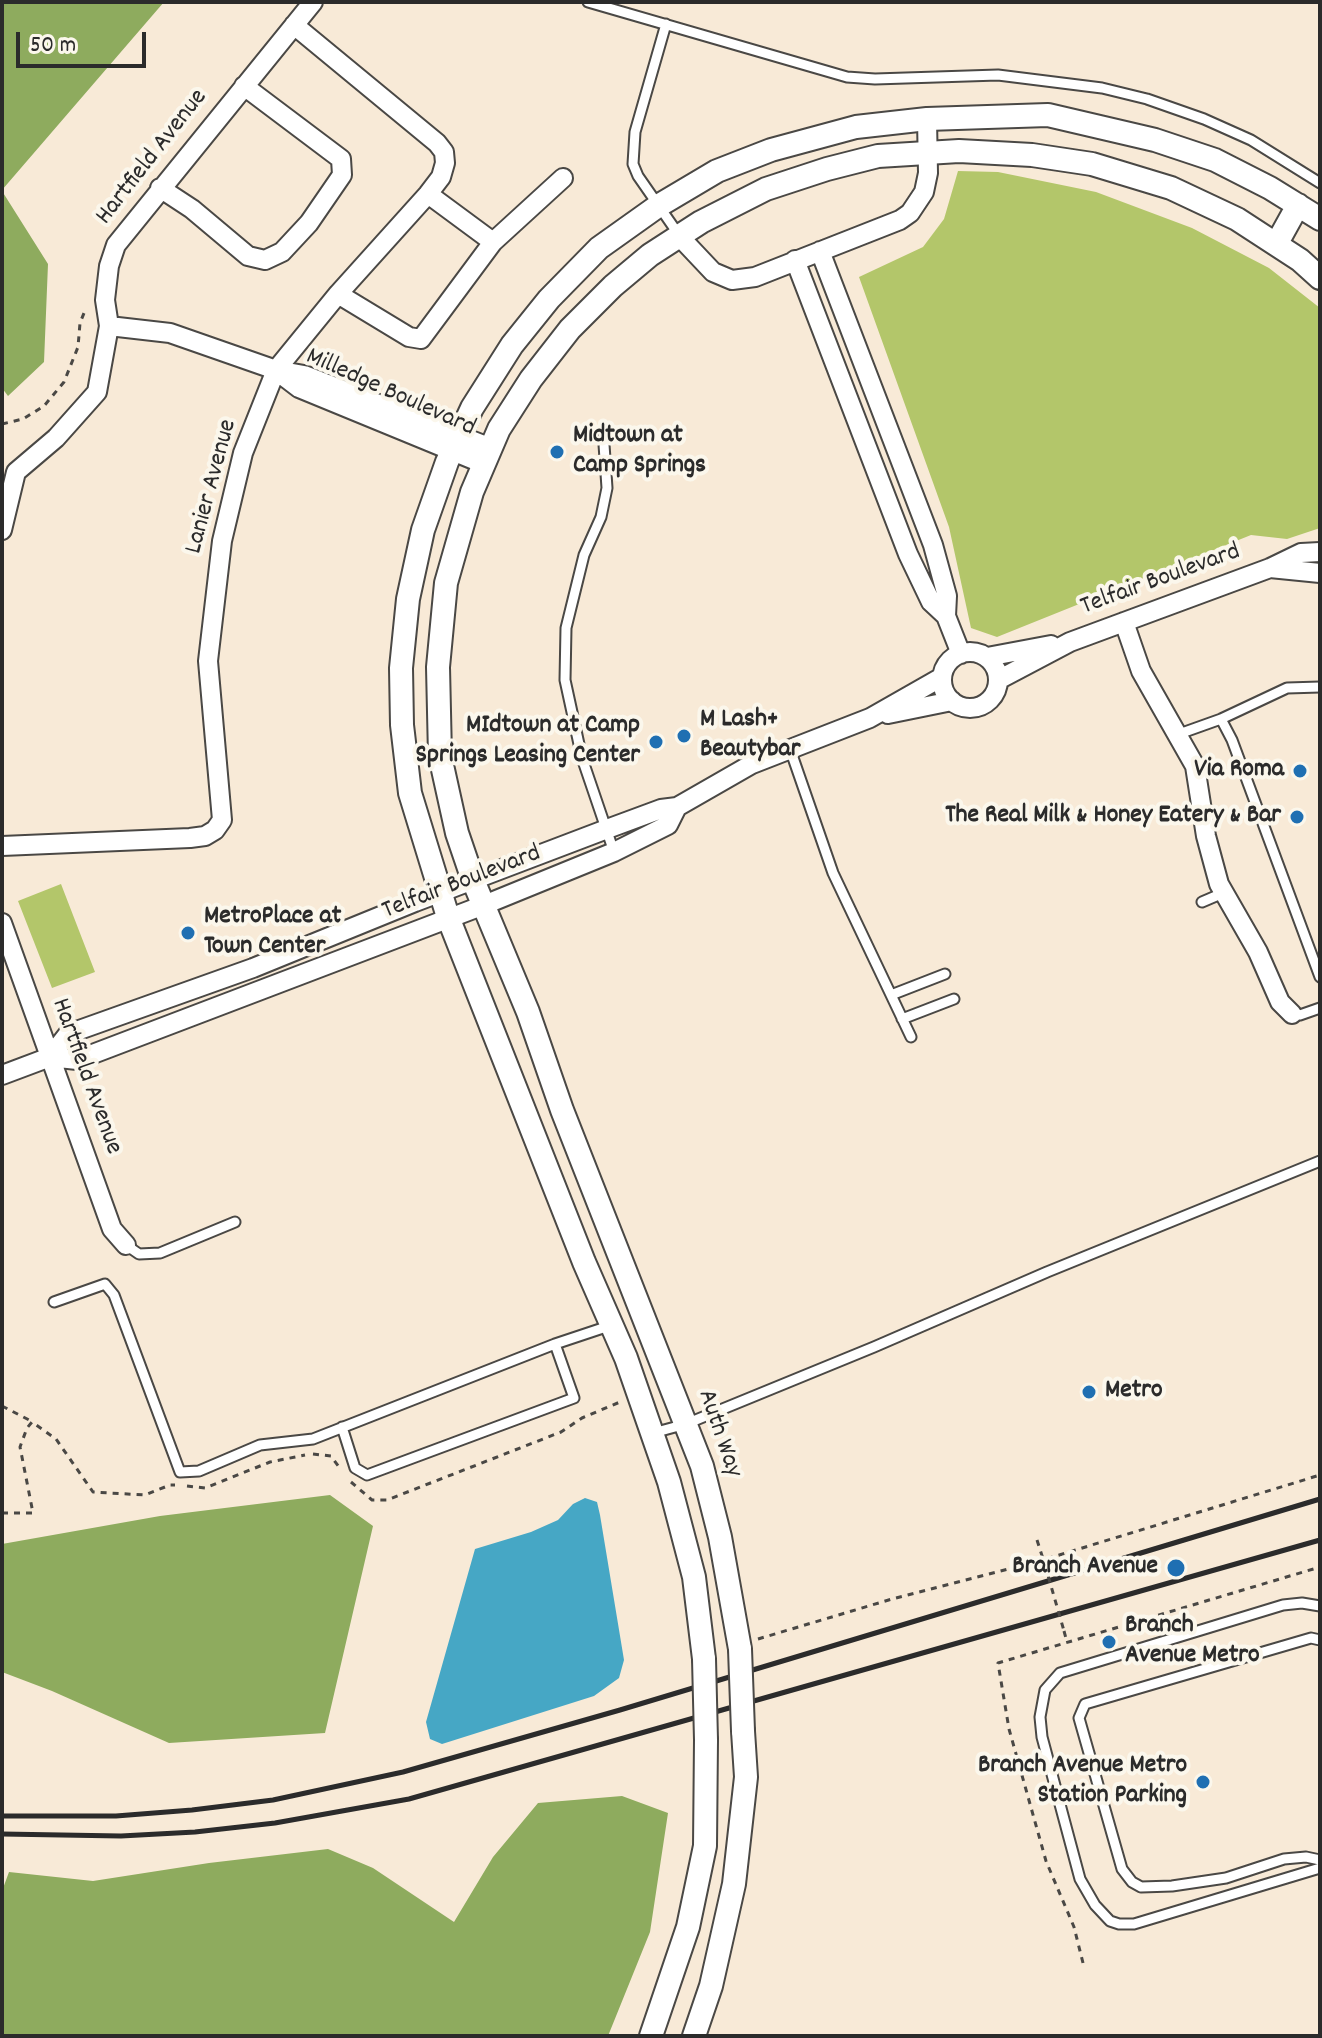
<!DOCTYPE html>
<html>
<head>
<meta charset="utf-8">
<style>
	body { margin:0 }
	#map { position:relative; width:1322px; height:2038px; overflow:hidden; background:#f8ead7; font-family:Dekko,sans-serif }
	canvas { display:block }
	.frame { position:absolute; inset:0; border:4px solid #2b2b2b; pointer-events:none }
	.scale { position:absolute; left:16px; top:32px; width:130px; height:36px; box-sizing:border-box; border:4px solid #2b2b2b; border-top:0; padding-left:10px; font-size:24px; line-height:28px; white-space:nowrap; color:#2b2b2b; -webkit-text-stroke:6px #fbf7ec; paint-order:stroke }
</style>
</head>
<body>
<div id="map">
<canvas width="1322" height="2038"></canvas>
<div class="frame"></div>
<div class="scale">50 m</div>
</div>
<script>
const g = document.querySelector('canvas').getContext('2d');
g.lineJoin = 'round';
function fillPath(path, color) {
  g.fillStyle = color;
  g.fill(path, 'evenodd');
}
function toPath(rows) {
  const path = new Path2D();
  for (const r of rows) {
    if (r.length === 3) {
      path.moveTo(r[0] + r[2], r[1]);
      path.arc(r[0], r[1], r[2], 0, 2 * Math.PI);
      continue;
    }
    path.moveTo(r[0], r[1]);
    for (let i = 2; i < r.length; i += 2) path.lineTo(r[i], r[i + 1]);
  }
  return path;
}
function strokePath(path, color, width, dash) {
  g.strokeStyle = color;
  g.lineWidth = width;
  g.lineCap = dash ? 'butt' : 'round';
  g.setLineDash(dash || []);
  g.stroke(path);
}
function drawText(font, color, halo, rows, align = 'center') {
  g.font = font + ' Dekko,sans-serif';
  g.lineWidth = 8;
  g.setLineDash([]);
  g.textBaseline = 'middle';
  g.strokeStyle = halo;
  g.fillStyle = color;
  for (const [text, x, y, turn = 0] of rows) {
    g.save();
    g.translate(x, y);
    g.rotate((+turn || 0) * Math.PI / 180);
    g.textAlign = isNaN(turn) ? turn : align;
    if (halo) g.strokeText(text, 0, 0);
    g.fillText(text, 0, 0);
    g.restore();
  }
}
fillPath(toPath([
	[958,171,998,172,1096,192,1192,228,1269,268,1320,308,1320,528,1287,539,1251,535,997,637,971,628,949,527,859,277,923,247,944,219],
	[61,884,95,972,52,988,18,901]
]), '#b3c66a');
fillPath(toPath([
	[2,2,164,2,2,190],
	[2,191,48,264,44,362,8,396,2,388],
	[330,1495,373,1526,325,1733,169,1743,52,1691,2,1672,2,1544,160,1516],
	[622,1796,668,1813,650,1932,608,2036,2,2036,2,1891,9,1872,93,1881,209,1863,328,1849,373,1868,454,1922,493,1857,538,1803]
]), '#8eab5e');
fillPath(toPath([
	[585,1498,597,1502,600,1515,624,1660,619,1678,594,1696,442,1744,430,1739,426,1722,475,1549,531,1532,558,1520,573,1504]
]), '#46a7c5');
const service = toPath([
	[588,2,847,77,875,79,998,75,1102,88,1147,99,1204,119,1251,140,1320,183],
	[666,24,635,132,633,164,638,176,679,235],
	[603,430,607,488,601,517,584,555,566,628,565,680,582,758,614,852],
	[1221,719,1232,740,1320,977],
	[1179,734,1221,719,1287,688,1320,687],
	[790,749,833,873,911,1037],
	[1202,902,1223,893],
	[891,995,945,974],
	[1292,1014,1300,1015,1320,1008],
	[902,1019,954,999],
	[126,1245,139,1254,160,1253,235,1222],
	[54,1302,105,1284,114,1295,180,1472,199,1471,260,1445,313,1439,555,1344,612,1325],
	[342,1427,355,1468,367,1475,574,1398,555,1344],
	[653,1433,686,1424,874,1347,1047,1272,1320,1161],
	[1320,1606,1302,1603,1283,1605,1060,1673,1045,1690,1040,1717,1042,1737,1080,1879,1095,1905,1110,1921,1119,1924,1134,1924,1320,1868],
	[1320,1640,1311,1638,1085,1704,1079,1718,1122,1869,1132,1882,1141,1887,1172,1886,1226,1878,1284,1859,1306,1857,1320,1860]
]);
const minor = toPath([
	[160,188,192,209,248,256,265,260,282,252,309,223,342,175,341,159,244,86],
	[428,194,493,242],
	[679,236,713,272,732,280,755,277,900,220,910,213,924,192,928,173,927,119],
	[820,251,933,545,947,596,946,616],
	[795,260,908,554,931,602,946,616,961,654],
	[338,294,409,337,421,339,493,242,563,178],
	[109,326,170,333,276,370,304,375,491,448],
	[278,372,299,388,484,464],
	[2,530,16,472,56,438,97,392,109,326,105,300,109,266,116,245,313,2],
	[1270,568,1320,573],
	[1124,622,1141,671,1195,766,1206,836,1219,884,1258,952,1280,1002,1292,1014],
	[970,680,28],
	[987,657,1051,645],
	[998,680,1070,642,1270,568,1301,553,1320,552],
	[888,714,952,701],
	[2,846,190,838,205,836,215,830,222,820,208,661,222,541,243,453,276,370,338,294,428,194,441,177,445,163,444,152,437,143,294,25],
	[2,923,112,1229,126,1245],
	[50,1057,68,1034,253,968,415,902,607,829,661,809,677,807,752,764,870,718,942,677],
	[2,1075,50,1057,77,1060,484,905,614,852,668,825,677,807]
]);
const tertiary = toPath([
	[1277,243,1298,205],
	[740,1649,720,1537,702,1466,562,1110,528,1012,473,880,457,833,440,756,438,667,446,583,472,492,499,429,531,379,570,329,613,286,650,255,701,222,766,189,827,169,878,156,959,151,1032,155,1092,164,1171,188,1237,219,1300,260,1320,278],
	[704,1659,694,1577,669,1482,626,1358,584,1262,448,917,410,793,402,725,401,668,408,599,423,530,447,462,472,408,512,345,549,299,599,248,658,206,717,171,771,150,856,127,927,119,1048,115,1155,140,1215,160,1270,188,1320,219],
	[651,2036,688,1927,705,1846,706,1740],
	[694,2036,711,1986,734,1884,746,1777,743,1731]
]);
strokePath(service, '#4a4845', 13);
strokePath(minor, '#4a4845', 22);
strokePath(tertiary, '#4a4845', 26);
strokePath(toPath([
	[2,424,23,419,44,406,64,382,78,347,80,323,86,308],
	[2,1406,31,1421],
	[313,1454,331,1456,339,1467],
	[351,1482,372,1500,387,1500,561,1432,582,1418,620,1402],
	[187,1486,205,1488,270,1462,305,1455],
	[2,1513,33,1513,20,1447,27,1428,32,1422,56,1439,93,1492,145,1495,170,1485,175,1485],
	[1037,1540,1045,1565],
	[1064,1631,1067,1642],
	[758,1639,892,1599,1043,1560,1320,1475],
	[1083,1963,1074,1927,1046,1861,1009,1729,998,1663,1320,1567]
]), '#4a4845', 3, [6, 6]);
strokePath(service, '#fff', 9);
strokePath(minor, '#fff', 18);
strokePath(tertiary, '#fff', 22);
strokePath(toPath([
	[2,1816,116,1816,192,1810,273,1800,403,1772,620,1710,1320,1499],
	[2,1834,121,1836,195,1832,275,1823,409,1799,1320,1540]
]), '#2b2b2b', 5);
const tertiaryBridge = toPath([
	[740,1649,743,1731],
	[704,1659,706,1740]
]);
strokePath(tertiaryBridge, '#4a4845', 26, []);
strokePath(toPath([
	[1045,1565,1064,1631]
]), '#4a4845', 3, [6, 6]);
strokePath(tertiaryBridge, '#fff', 22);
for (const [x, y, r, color] of [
	[557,452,8,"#1f6fb2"],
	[684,736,8,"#1f6fb2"],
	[656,742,8,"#1f6fb2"],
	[1300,771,8,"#1f6fb2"],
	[1297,817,8,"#1f6fb2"],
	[188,933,8,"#1f6fb2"],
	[1089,1392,8,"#1f6fb2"],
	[1176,1568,10,"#1f6fb2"],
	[1109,1642,8,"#1f6fb2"],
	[1203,1782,8,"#1f6fb2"]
]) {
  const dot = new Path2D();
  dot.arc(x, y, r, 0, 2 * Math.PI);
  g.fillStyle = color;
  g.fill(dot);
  strokePath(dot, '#fbf7ec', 3);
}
drawText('26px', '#2b2b2b', '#fbf7ec', [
	["Hartfield Avenue",153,158,-52],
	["Milledge Boulevard",390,394,24],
	["Lanier Avenue",213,487,-75],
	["Telfair Boulevard",1161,581,-20],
	["Telfair Boulevard",462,884,-21],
	["Hartfield Avenue",85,1077,70],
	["Auth Way",718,1434,71]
]);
drawText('bold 26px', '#2b2b2b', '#fbf7ec', [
	["Midtown at",573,437],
	["Camp Springs",573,467],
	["M Lash+",700,721],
	["Beautybar",700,751],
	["MIdtown at Camp",640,727,"right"],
	["Springs Leasing Center",640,757,"right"],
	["Via Roma",1284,771,"right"],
	["The Real Milk & Honey Eatery & Bar",1281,817,"right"],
	["MetroPlace at",204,918],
	["Town Center",204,948],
	["Metro",1105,1392],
	["Branch Avenue",1158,1568,"right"],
	["Branch",1125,1627],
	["Avenue Metro",1125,1657],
	["Branch Avenue Metro",1187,1767,"right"],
	["Station Parking",1187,1797,"right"]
], 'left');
</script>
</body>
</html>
